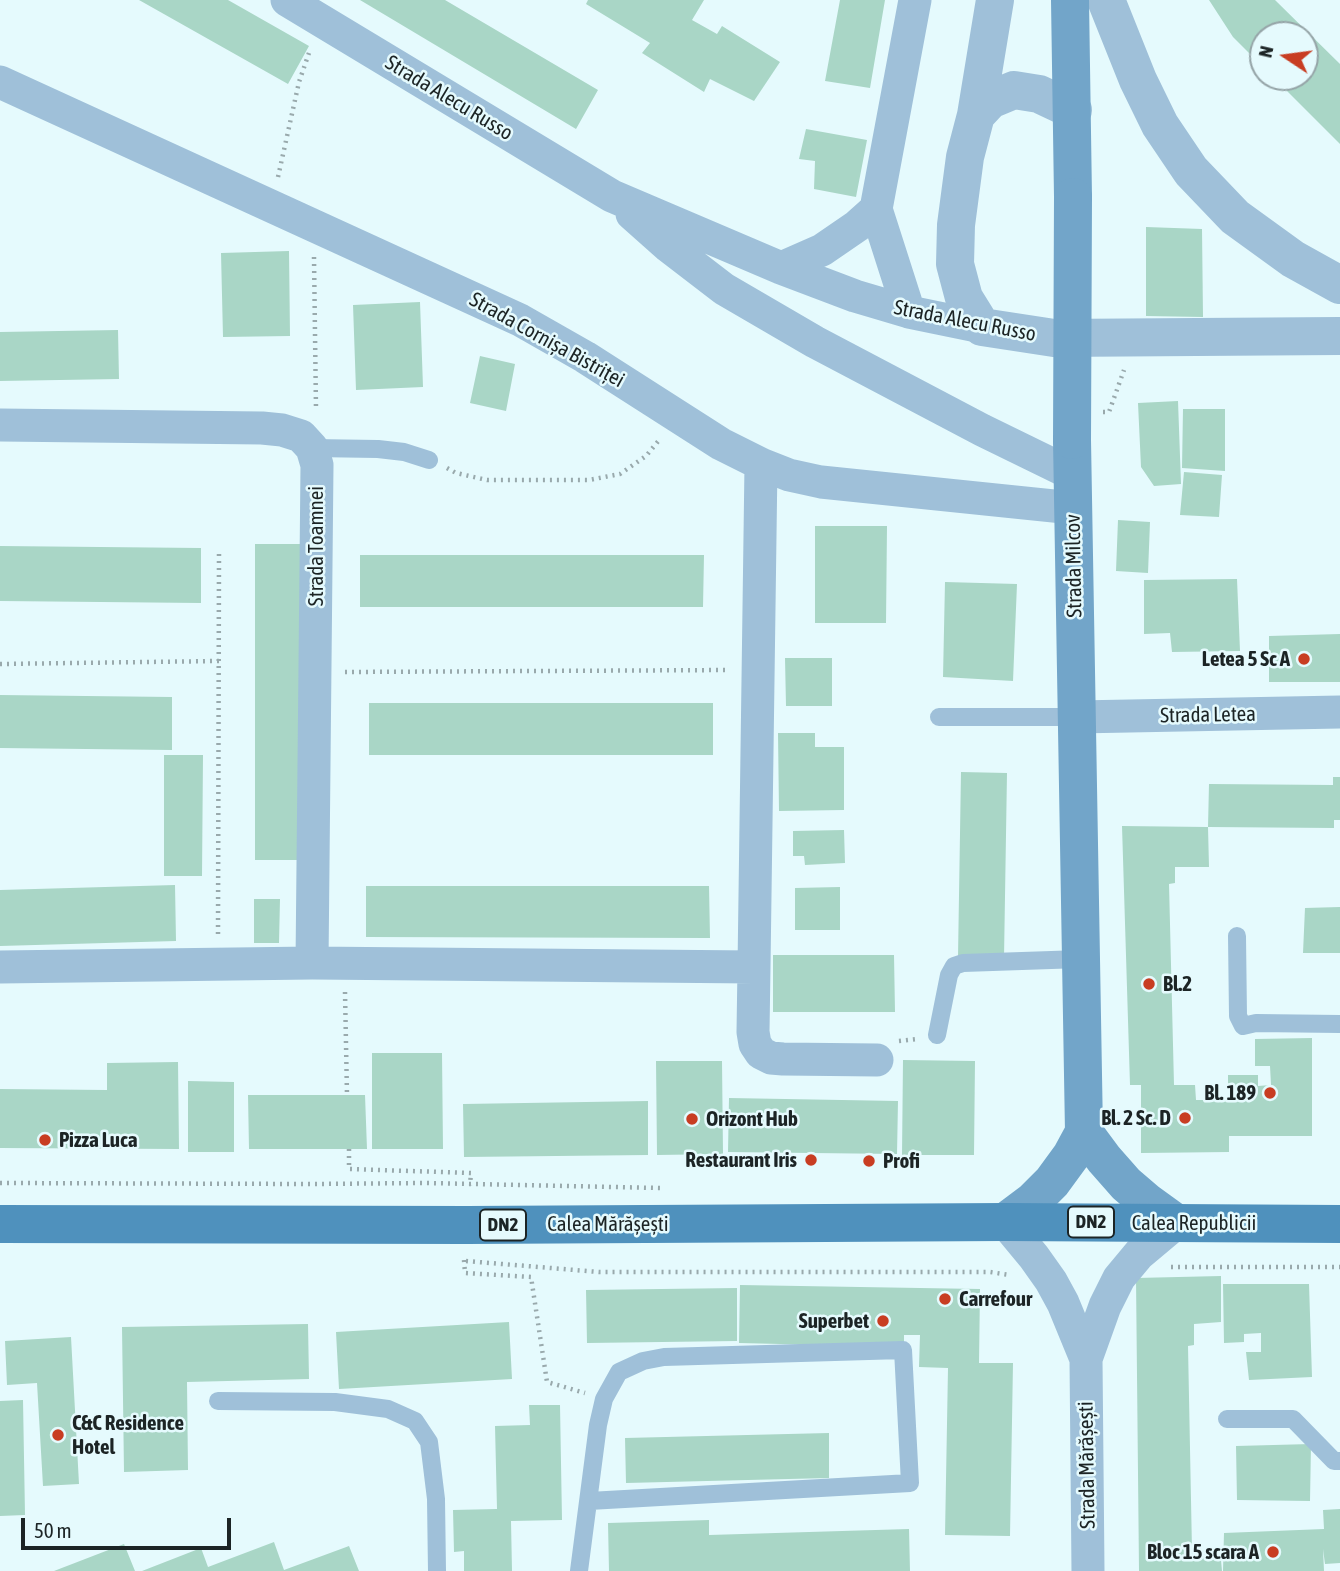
<!DOCTYPE html>
<html>
<head>
<meta charset="utf-8">
<style>
	body { margin:0 }
	#map { position:relative; width:1340px; height:1571px; overflow:hidden; background:#e5fafd; font-family:"Asap Condensed",sans-serif }
	canvas { display:block }
	.north { position:absolute; left:1249px; top:21px; width:70px; height:70px; box-sizing:border-box; background:#e5fafd; border:2px solid #95a4a7; border-radius:50%; rotate:283deg; font-size:19px; font-weight:700; line-height:28px; text-align:center; color:#1c2425 }
	.north::after { content:''; display:block; margin:auto; width:24px; height:32px; background:#c83d22; clip-path:polygon(50% 0,100% 100%,50% 72%,0 100%) }
	.scale { position:absolute; left:21px; top:1518px; width:210px; height:32px; box-sizing:border-box; border:4px solid #1c2425; border-top:0; padding-left:9px; font-size:21px; line-height:24px; white-space:nowrap; color:#1c2425; -webkit-text-stroke:5px #e5fafd; paint-order:stroke }
</style>
</head>
<body>
<div id="map">
<canvas width="1340" height="1571"></canvas>
<div class="north">N</div>
<div class="scale">50 m</div>
</div>
<script>
const g = document.querySelector('canvas').getContext('2d');
g.lineJoin = 'round';
function fillPath(path, color) {
  g.fillStyle = color;
  g.fill(path, 'evenodd');
}
function toPath(rows) {
  const path = new Path2D();
  for (const r of rows) {
    path.moveTo(r[0], r[1]);
    for (let i = 2; i < r.length; i += 2) path.lineTo(r[i], r[i + 1]);
  }
  return path;
}
function strokePath(path, color, width, dash) {
  g.strokeStyle = color;
  g.lineWidth = width;
  g.lineCap = dash ? 'butt' : 'round';
  g.setLineDash(dash || []);
  g.stroke(path);
}
function drawText(font, color, halo, rows, align = 'center') {
  g.font = font + ' "Asap Condensed",sans-serif';
  g.lineWidth = 5;
  g.setLineDash([]);
  g.textBaseline = 'middle';
  g.strokeStyle = halo;
  g.fillStyle = color;
  for (const [text, x, y, turn = 0] of rows) {
    g.save();
    g.translate(x, y);
    g.rotate((+turn || 0) * Math.PI / 180);
    g.textAlign = isNaN(turn) ? turn : align;
    if (halo) g.strokeText(text, 0, 0);
    g.fillText(text, 0, 0);
    g.restore();
  }
}
fillPath(toPath([
	[139,0,228,0,309,46,288,84],
	[360,0,445,0,598,90,576,129],
	[588,0,704,0,692,20,717,34,722,26,780,62,754,101,710,79,704,92,642,53,650,43,586,4],
	[840,0,885,0,870,88,825,81],
	[1209,0,1275,0,1340,64,1340,144,1273,77,1305,77,1305,35,1263,35,1263,67,1233,37],
	[806,129,867,140,856,197,814,189,815,161,799,159],
	[1146,227,1202,229,1203,317,1146,316],
	[289,251,290,336,223,337,221,253],
	[420,302,423,387,356,390,353,305],
	[118,330,119,379,0,381,0,332],
	[480,356,515,364,506,411,470,403],
	[1178,401,1181,484,1154,486,1141,467,1138,403],
	[1183,409,1225,409,1225,471,1182,468],
	[1184,472,1222,475,1219,517,1180,515],
	[1118,520,1150,522,1148,573,1116,571],
	[815,526,887,526,886,623,815,623],
	[255,544,302,544,302,860,255,860],
	[0,546,201,548,201,603,0,601],
	[360,555,704,555,703,607,360,607],
	[1237,579,1240,651,1172,652,1170,633,1144,634,1144,580],
	[945,582,1017,584,1013,681,943,677],
	[1340,634,1340,682,1269,682,1269,636],
	[785,658,832,658,832,706,786,706],
	[0,695,172,697,172,750,0,748],
	[369,703,713,703,713,755,369,755],
	[778,733,815,733,815,747,844,747,844,810,779,811],
	[164,755,203,755,202,876,164,876],
	[961,772,1007,773,1004,958,958,957],
	[1333,777,1340,777,1340,820,1334,820,1334,828,1208,827,1209,784,1333,785],
	[1122,826,1208,827,1209,867,1175,867,1175,883,1169,884,1174,1085,1195,1085,1196,1100,1228,1100,1228,1075,1258,1075,1258,1086,1271,1085,1270,1066,1255,1066,1255,1039,1312,1038,1312,1136,1229,1136,1229,1152,1141,1153,1141,1085,1130,1085],
	[844,830,845,863,805,865,804,856,793,856,793,831],
	[175,885,176,941,0,946,0,890],
	[366,886,709,886,710,938,366,937],
	[840,887,840,930,795,930,795,888],
	[254,899,280,899,279,943,254,943],
	[1340,907,1340,953,1303,953,1305,908],
	[773,955,894,955,895,1012,773,1012],
	[372,1053,442,1053,443,1149,372,1149],
	[903,1060,975,1061,974,1155,902,1155],
	[656,1061,722,1061,723,1154,657,1155],
	[178,1062,179,1149,0,1148,0,1089,107,1090,107,1063],
	[188,1081,234,1082,234,1152,188,1152],
	[248,1095,365,1095,367,1149,249,1149],
	[729,1098,898,1101,897,1154,728,1152],
	[648,1101,648,1155,464,1157,463,1104],
	[1221,1276,1221,1322,1194,1324,1194,1345,1188,1346,1192,1551,1220,1550,1222,1571,1139,1571,1136,1278],
	[1223,1284,1309,1284,1312,1377,1249,1380,1246,1352,1261,1352,1261,1333,1244,1334,1244,1342,1224,1343],
	[740,1285,980,1289,979,1363,1013,1363,1010,1536,945,1535,948,1368,919,1367,920,1335,904,1335,904,1347,739,1343],
	[737,1288,737,1341,587,1343,586,1290],
	[509,1322,512,1379,339,1389,336,1332],
	[308,1324,309,1379,187,1382,188,1470,124,1472,122,1327],
	[71,1337,79,1484,43,1486,37,1383,7,1385,5,1341],
	[23,1400,25,1515,0,1516,0,1401],
	[529,1405,560,1405,562,1520,511,1521,512,1571,464,1571,464,1551,454,1552,453,1510,497,1509,495,1426,530,1425],
	[829,1433,829,1478,626,1483,625,1438],
	[1311,1444,1310,1501,1237,1500,1236,1446],
	[1340,1509,1340,1563,1325,1564,1323,1549,1324,1571,1223,1571,1224,1533,1324,1529,1323,1510],
	[709,1520,709,1535,909,1529,910,1571,609,1571,608,1523],
	[274,1542,284,1570,349,1546,359,1571,142,1571,201,1548,208,1567],
	[124,1544,135,1571,54,1571]
]), '#a9d6c6');
strokePath(toPath([
	[278,177,299,82,310,50],
	[314,257,316,409],
	[1103,412,1109,412,1124,370],
	[447,468,456,473,487,480,589,480,620,474,646,456,660,439],
	[0,664,219,661],
	[345,672,728,670],
	[218,934,219,554],
	[345,992,347,1095],
	[899,1041,918,1039],
	[349,1149,349,1169,471,1173,470,1185],
	[0,1183,312,1184,426,1183,661,1188],
	[464,1260,465,1273,531,1277,547,1382,585,1393],
	[466,1261,599,1272,990,1272,1010,1275],
	[1171,1267,1340,1267]
]), '#99a9ac', 4.5, [2, 5]);
strokePath(toPath([
	[312,448,378,449,404,452,429,460],
	[939,717,1077,717],
	[1237,936,1238,1016,1243,1026,1256,1023,1340,1024],
	[937,1035,949,975,954,966,963,963,1081,959],
	[218,1401,335,1402,388,1409,415,1421,429,1442,436,1499,437,1571],
	[1227,1419,1293,1419,1334,1461,1340,1461],
	[579,1571,598,1425,604,1399,619,1372,643,1361,664,1357,903,1350,910,1483,589,1501]
]), '#9fc0d9', 18);
strokePath(toPath([
	[287,0,612,196,781,268,855,296,909,312,982,327],
	[0,82,520,320,585,357,721,444,761,464,789,475,821,482,1073,508],
	[632,214,668,246,724,289,815,342,982,430,1072,474],
	[781,268,822,250,857,226,876,209],
	[909,312,876,209,915,0],
	[0,425,262,428,282,430,301,436,312,448,317,465,312,963],
	[1077,717,1340,712],
	[0,967,312,963,754,967,761,464],
	[754,967,753,1032,755,1044,761,1053,771,1058,783,1059,877,1060],
	[1005,1222,1034,1257,1051,1281,1063,1303,1086,1359],
	[1088,1571,1086,1359,1105,1306,1119,1278,1139,1254,1176,1223]
]), '#9fc0d9', 33);
strokePath(toPath([
	[995,0,976,115,965,157,956,225,955,264,964,298,982,327,1054,338,1340,336],
	[1106,0,1138,80,1160,125,1191,171,1235,217,1293,259,1340,285],
	[976,115,990,100,1014,90,1039,94,1073,110]
]), '#9fc0d9', 38);
strokePath(toPath([
	[1070,0,1073,197],
	[1084,1132,1104,1159,1126,1184,1147,1202,1176,1223],
	[1005,1222,1033,1201,1052,1182,1071,1156,1084,1132,1072,440]
]), '#72a5c9', 38);
strokePath(toPath([
	[0,1224,467,1225,1005,1222,1340,1224]
]), '#4f91bd', 38);
strokePath(toPath([
	[1072,440,1073,197]
]), '#72a5c9', 38);
for (const [x, y, r, color] of [
	[1304,659,7,"#c83d22"],
	[1149,984,7,"#c83d22"],
	[1270,1093,7,"#c83d22"],
	[1185,1118,7,"#c83d22"],
	[692,1119,7,"#c83d22"],
	[45,1140,7,"#c83d22"],
	[811,1160,7,"#c83d22"],
	[869,1161,7,"#c83d22"],
	[945,1299,7,"#c83d22"],
	[883,1321,7,"#c83d22"],
	[58,1435,7,"#c83d22"],
	[1273,1552,7,"#c83d22"]
]) {
  const dot = new Path2D();
  dot.arc(x, y, r, 0, 2 * Math.PI);
  g.fillStyle = color;
  g.fill(dot);
  strokePath(dot, '#e5fafd', 2.5);
}
for (const [x, y, w] of [
	[1091,1222,46],
	[503,1225,46]
]) {
  const box = new Path2D();
  box.roundRect(x - w / 2, y - 15.5, w, 31, 5);
  g.fillStyle = '#e5fafd';
  g.fill(box);
  strokePath(box, '#1c2425', 2);
}
drawText('bold 19px', '#1c2425', null, [
	["DN2",1091,1222],
	["DN2",503,1225]
]);
drawText('21px', '#1c2425', '#e5fafd', [
	["Strada Alecu Russo",449,98,31],
	["Strada Alecu Russo",965,321,11],
	["Strada Cornișa Bistriței",547,340,29],
	["Strada Toamnei",316,546,-90],
	["Strada Milcov",1074,566,-91],
	["Strada Letea",1208,715,-1],
	["Calea Republicii",1194,1223],
	["Calea Mărășești",608,1224],
	["Strada Mărășești",1087,1465,-91]
]);
drawText('bold 21px', '#1c2425', '#e5fafd', [
	["Letea 5 Sc A",1290,659],
	["Bl.2",1163,984,"left"],
	["Bl. 189",1256,1093],
	["Bl. 2 Sc. D",1171,1118],
	["Orizont Hub",706,1119,"left"],
	["Pizza Luca",59,1140,"left"],
	["Restaurant Iris",797,1160],
	["Profi",883,1161,"left"],
	["Carrefour",959,1299,"left"],
	["Superbet",869,1321],
	["C&C Residence",72,1423,"left"],
	["Hotel",72,1447,"left"],
	["Bloc 15 scara A",1259,1552]
], 'right');
</script>
</body>
</html>
